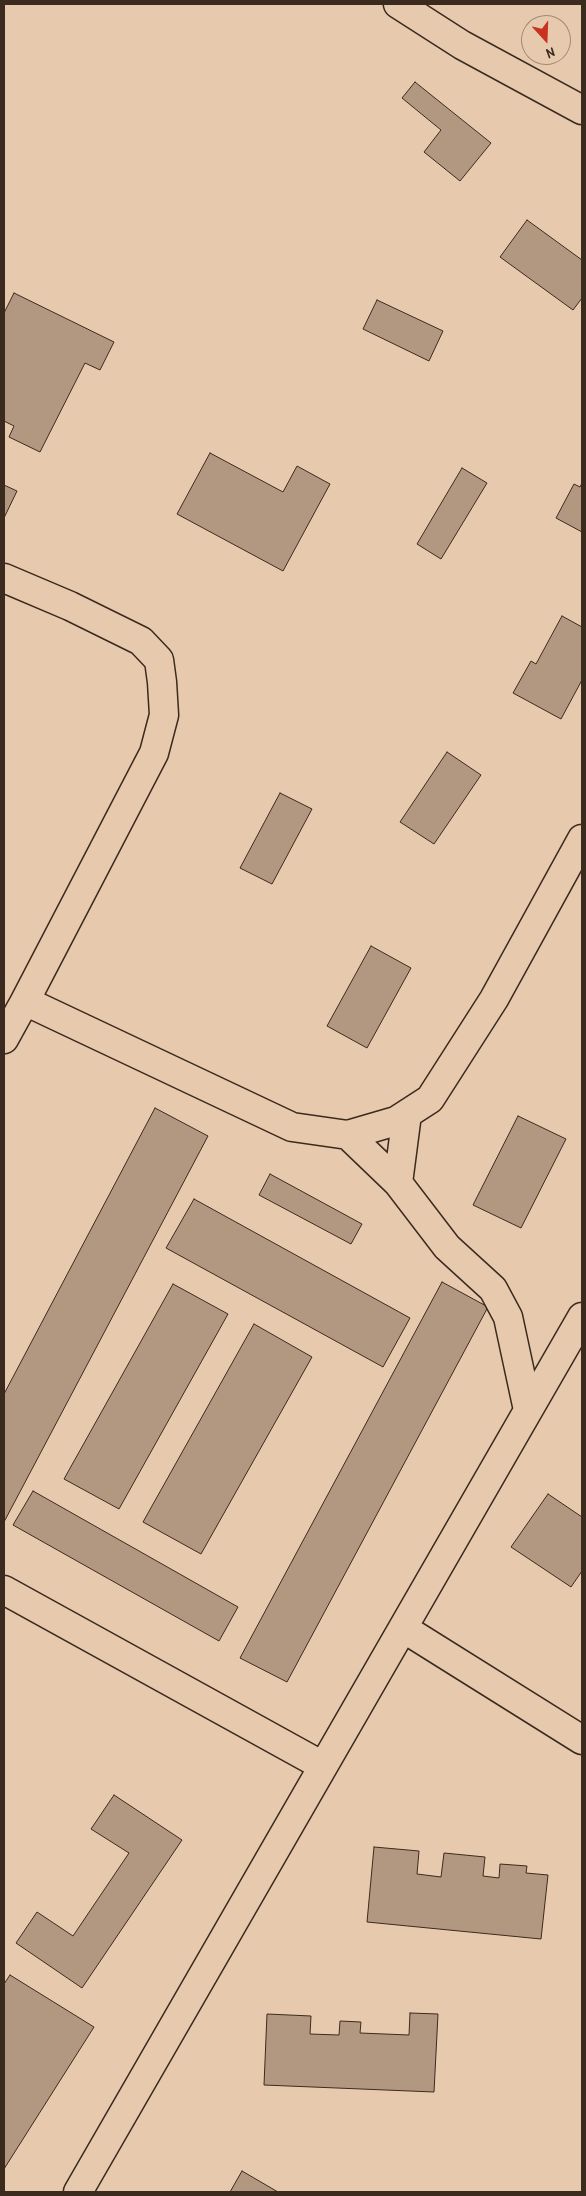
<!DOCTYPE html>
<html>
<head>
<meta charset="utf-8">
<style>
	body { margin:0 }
	#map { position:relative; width:586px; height:2196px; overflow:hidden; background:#e7caae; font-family:"Patrick Hand",sans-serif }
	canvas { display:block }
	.frame { position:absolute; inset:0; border:5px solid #3b2a1e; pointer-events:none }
	.north { position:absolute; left:521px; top:15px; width:50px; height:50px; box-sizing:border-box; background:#e7caae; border:1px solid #a28a74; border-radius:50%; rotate:160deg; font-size:14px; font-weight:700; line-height:20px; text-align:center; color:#3b2a1e }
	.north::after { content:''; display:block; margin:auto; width:18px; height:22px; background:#c8321e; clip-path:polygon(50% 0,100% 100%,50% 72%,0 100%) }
</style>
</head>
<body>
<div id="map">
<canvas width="586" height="2196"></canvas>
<div class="frame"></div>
<div class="north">N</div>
</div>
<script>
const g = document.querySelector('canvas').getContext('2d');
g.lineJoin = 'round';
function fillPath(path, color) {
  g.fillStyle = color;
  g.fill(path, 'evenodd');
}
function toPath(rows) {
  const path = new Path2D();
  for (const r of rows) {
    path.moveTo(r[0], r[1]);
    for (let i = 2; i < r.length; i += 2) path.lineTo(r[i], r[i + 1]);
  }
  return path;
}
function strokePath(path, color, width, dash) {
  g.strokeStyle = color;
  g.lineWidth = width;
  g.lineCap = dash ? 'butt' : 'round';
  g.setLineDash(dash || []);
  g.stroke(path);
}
const building = toPath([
	[415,82,491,143,460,181,424,152,441,130,402,98,415,82],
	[527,220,582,260,582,298,573,310,500,257,527,220],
	[14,293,114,342,100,370,85,363,40,452,9,437,14,426,4,421,4,313,14,293],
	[377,300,443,331,429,361,363,329,377,300],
	[210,453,283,492,297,466,330,484,283,571,177,514,210,453],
	[462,468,487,483,441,559,417,544,462,468],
	[582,483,582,532,556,518,574,484,580,487,582,483],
	[4,485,17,491,4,518,4,485],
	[562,616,582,627,582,680,561,719,513,693,531,661,536,664,562,616],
	[447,752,481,775,434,844,400,822,447,752],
	[280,793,312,809,272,884,240,868,280,793],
	[371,946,411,968,367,1048,327,1026,371,946],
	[155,1108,208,1136,4,1522,4,1394,155,1108],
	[518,1116,566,1139,521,1228,473,1205,518,1116],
	[270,1174,362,1224,351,1244,259,1195,270,1174],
	[194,1199,410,1318,383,1367,166,1248,194,1199],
	[442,1282,488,1307,287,1682,240,1658,442,1282],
	[173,1284,228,1314,119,1509,64,1479,173,1284],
	[254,1324,312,1357,201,1554,143,1522,254,1324],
	[33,1491,238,1607,219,1641,13,1525,33,1491],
	[548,1494,582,1517,582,1571,571,1587,511,1547,548,1494],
	[114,1795,182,1840,82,1988,16,1943,37,1912,73,1936,129,1853,91,1829,114,1795],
	[374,1847,419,1851,417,1874,441,1877,444,1853,485,1857,483,1876,499,1878,500,1864,527,1866,526,1873,548,1875,541,1939,367,1922,374,1847],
	[10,1975,94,2027,4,2169,4,1984,10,1975],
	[410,2013,438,2014,434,2092,264,2085,267,2014,311,2016,310,2034,339,2035,340,2021,361,2022,360,2033,409,2035,410,2013],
	[242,2171,278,2192,230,2192,242,2171]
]);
fillPath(building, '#b39881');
strokePath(building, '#3b2a1e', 1);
const minor = toPath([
	[398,4,462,45,582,110],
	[4,578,70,606,141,641,159,660,162,682,164,715,154,753,25,1001],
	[4,1039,25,1001,292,1127,348,1135,396,1121,430,1099,494,999,582,839],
	[348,1135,398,1183,447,1247,493,1289,508,1317,528,1410],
	[398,1183,407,1114],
	[4,1590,323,1766],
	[403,1628,582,1740],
	[78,2192,582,1317]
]);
strokePath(minor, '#3b2a1e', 31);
strokePath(minor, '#e7caae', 28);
</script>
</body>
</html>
